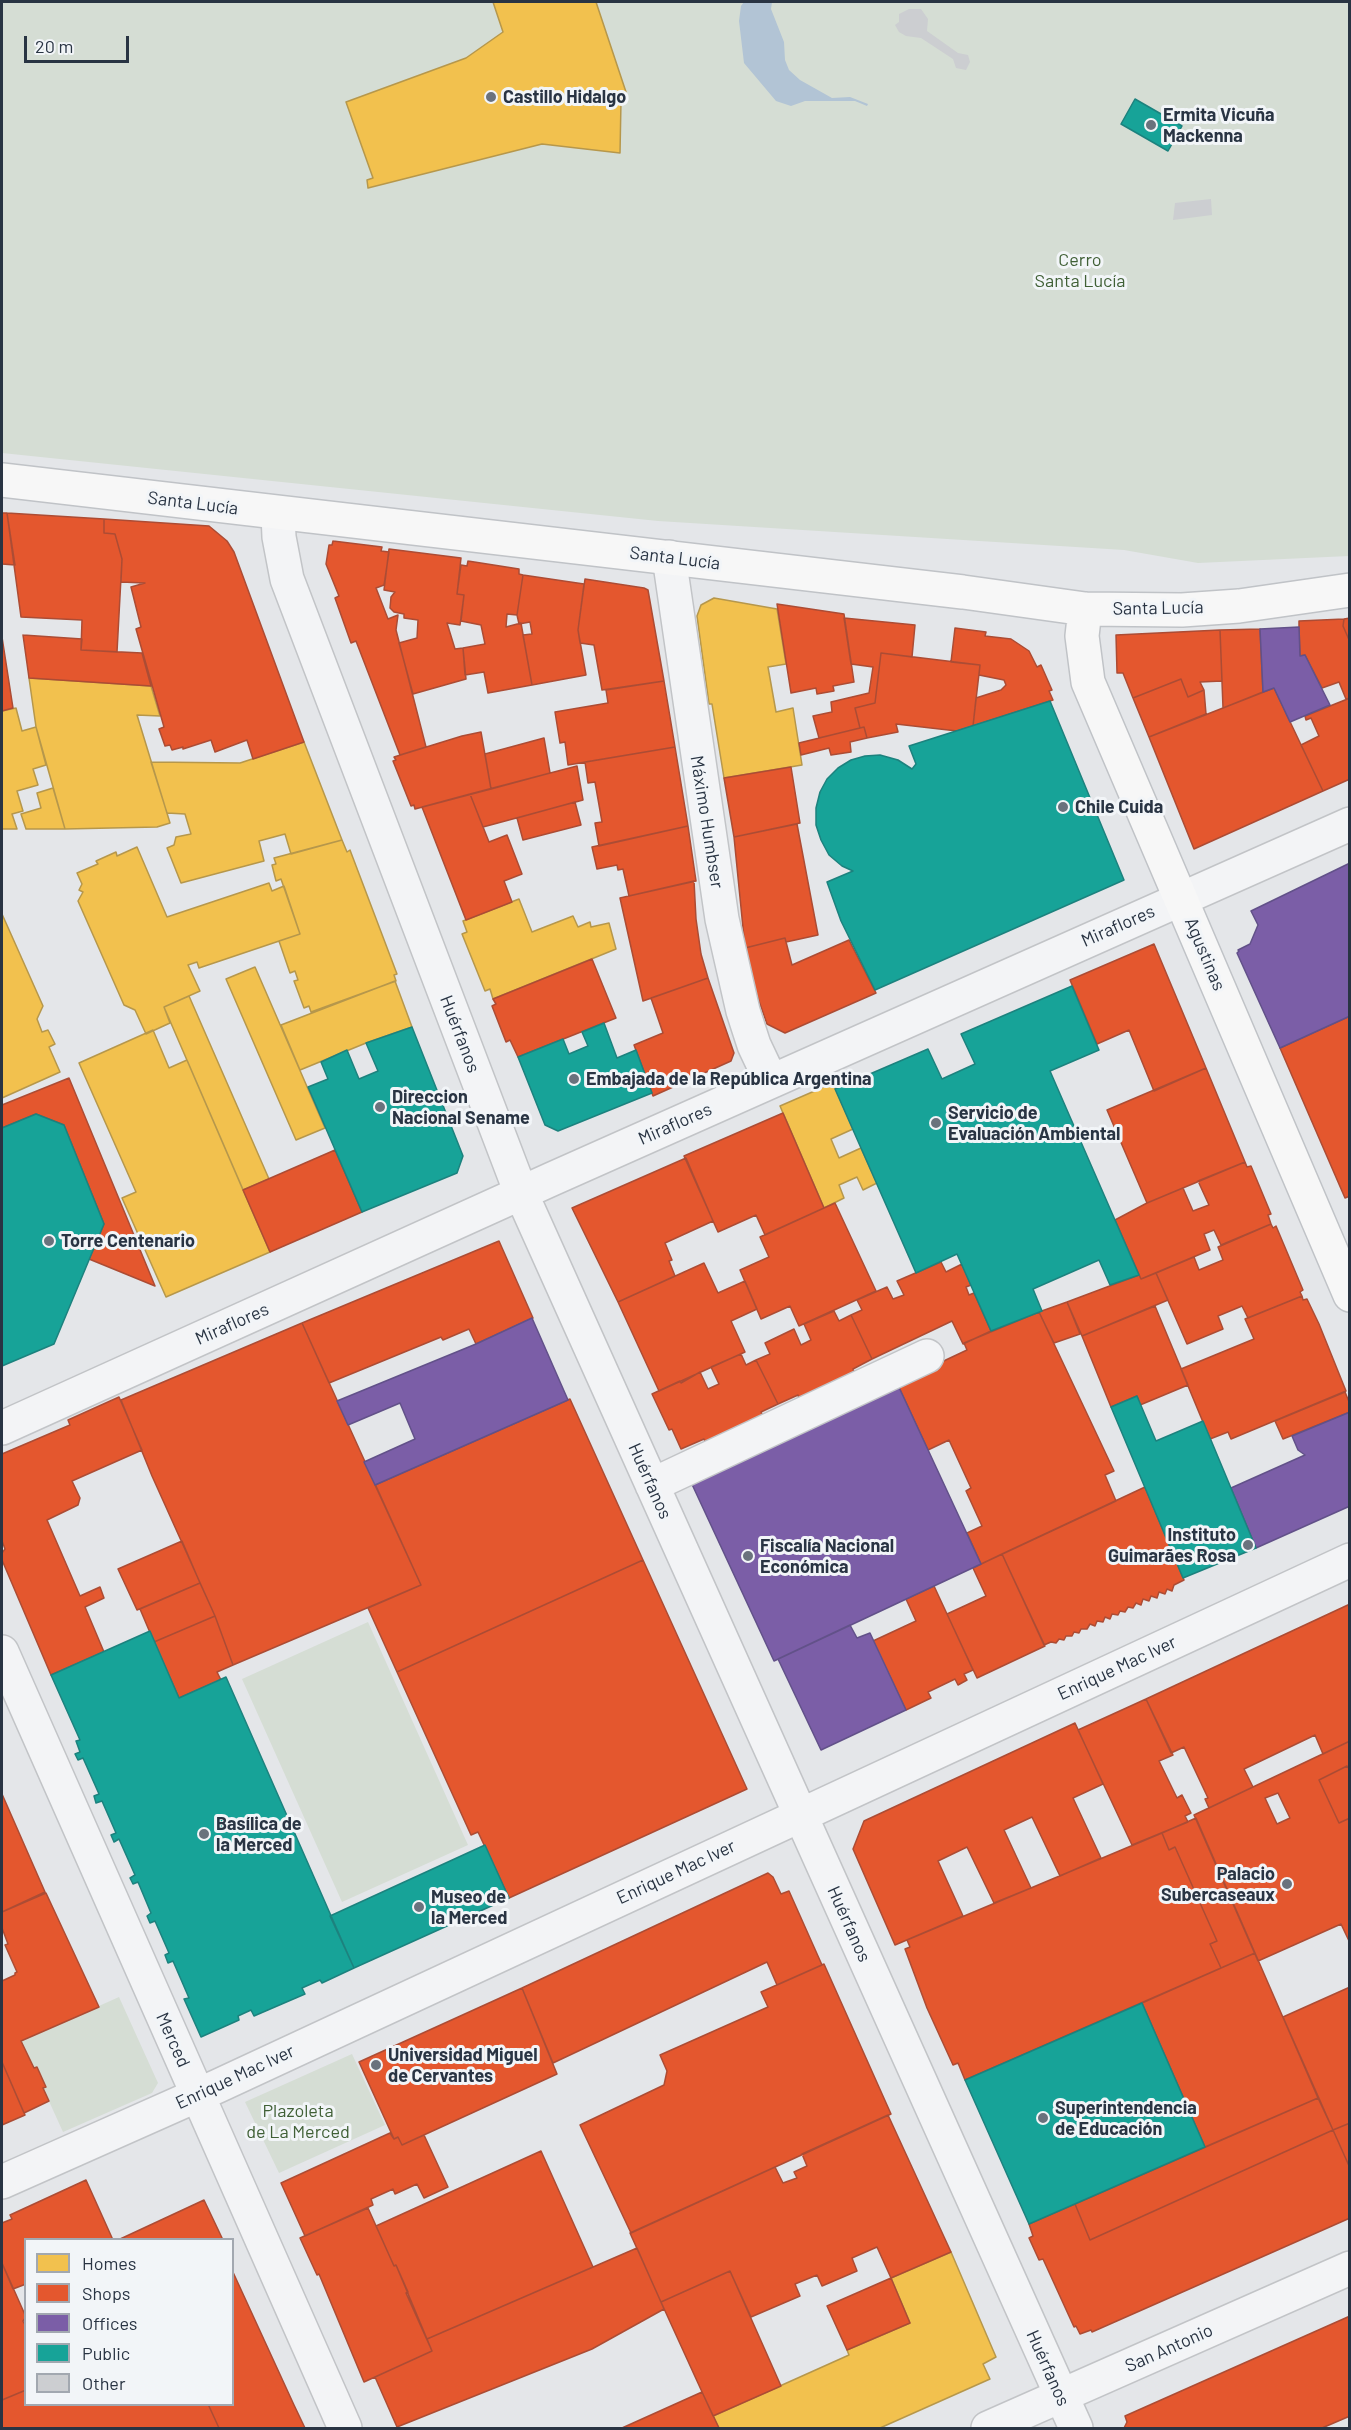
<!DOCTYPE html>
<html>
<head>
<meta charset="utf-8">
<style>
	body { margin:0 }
	#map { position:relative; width:1351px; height:2430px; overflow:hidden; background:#e4e6e9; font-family:Barlow,sans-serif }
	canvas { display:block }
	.frame { position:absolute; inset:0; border:3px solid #293443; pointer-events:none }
	.legend { position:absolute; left:24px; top:2238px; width:210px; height:168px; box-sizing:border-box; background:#f2f5f8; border:2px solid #a2a8b0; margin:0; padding:8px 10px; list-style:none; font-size:18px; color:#293443 }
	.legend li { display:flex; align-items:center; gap:12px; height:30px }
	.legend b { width:30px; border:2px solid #a2a8b0 }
	.scale { position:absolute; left:24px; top:36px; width:105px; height:27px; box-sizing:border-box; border:3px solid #293443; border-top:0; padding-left:8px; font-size:18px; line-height:21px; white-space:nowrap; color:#293443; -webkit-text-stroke:4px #f2f5f8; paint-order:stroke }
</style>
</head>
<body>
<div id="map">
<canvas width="1351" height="2430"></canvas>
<div class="frame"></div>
<ul class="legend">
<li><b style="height:16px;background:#f2c14e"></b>Homes</li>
<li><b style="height:16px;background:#e4572e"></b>Shops</li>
<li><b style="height:16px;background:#7b5ea7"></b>Offices</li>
<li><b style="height:16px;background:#17a398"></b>Public</li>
<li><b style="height:16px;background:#ccced1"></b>Other</li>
</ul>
<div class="scale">20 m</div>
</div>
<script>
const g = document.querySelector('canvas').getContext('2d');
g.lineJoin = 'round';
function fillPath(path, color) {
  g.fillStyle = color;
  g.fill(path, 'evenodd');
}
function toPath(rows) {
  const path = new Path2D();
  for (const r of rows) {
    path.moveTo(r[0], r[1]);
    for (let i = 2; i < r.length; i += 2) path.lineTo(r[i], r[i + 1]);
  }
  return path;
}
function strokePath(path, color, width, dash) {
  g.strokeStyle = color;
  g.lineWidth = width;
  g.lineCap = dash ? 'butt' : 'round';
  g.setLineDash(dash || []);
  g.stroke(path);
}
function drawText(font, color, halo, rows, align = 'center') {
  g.font = font + ' Barlow,sans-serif';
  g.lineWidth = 6;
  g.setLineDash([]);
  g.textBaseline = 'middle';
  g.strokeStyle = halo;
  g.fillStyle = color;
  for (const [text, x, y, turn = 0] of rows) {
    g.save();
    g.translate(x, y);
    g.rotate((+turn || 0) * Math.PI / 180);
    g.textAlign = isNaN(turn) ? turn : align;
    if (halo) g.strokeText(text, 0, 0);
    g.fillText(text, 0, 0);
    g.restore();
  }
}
fillPath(toPath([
	[2,2,1349,2,1349,556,1198,563,1124,550,658,521,2,453],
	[368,1622,468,1845,342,1902,242,1679],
	[119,1997,158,2083,152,2093,63,2132,43,2088,46,2086,37,2067,34,2068,21,2041],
	[352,2054,385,2125,279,2173,245,2102]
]), '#d5ddd4');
fillPath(toPath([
	[744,2,772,2,771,9,784,42,785,60,789,70,800,80,832,98,850,97,868,104,867,106,855,101,805,101,791,106,776,101,744,63,739,21,741,6]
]), '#b2c4d5');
const homes = toPath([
	[493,2,596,2,626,92,621,101,620,153,542,144,368,188,367,180,373,178,346,102,466,58,503,32,493,2],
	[714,598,777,609,786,664,768,667,776,712,793,708,802,765,724,778,712,704,709,704,697,616,701,605,714,598],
	[29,678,151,686,160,716,137,715,170,823,157,827,65,829,36,727,29,678],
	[16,708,22,731,36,727,46,765,33,769,38,785,17,791,23,811,12,814,17,829,2,829,2,711,16,708],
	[304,742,342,840,291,854,285,834,259,841,264,861,181,883,167,848,174,845,176,837,191,834,185,814,167,813,151,762,240,763,304,742],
	[53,788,65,829,26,829,21,814,41,808,37,793,53,788],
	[342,840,347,852,350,850,397,974,394,975,396,981,311,1012,309,1006,304,1008,294,981,298,980,295,971,290,973,279,941,300,934,281,879,276,881,272,865,276,864,274,858,342,840],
	[137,847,167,917,269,883,272,891,284,886,300,934,199,968,197,962,188,965,200,991,164,1007,170,1023,146,1034,135,1010,124,1005,78,901,83,892,79,890,82,884,77,873,98,864,96,861,116,852,117,856,137,847],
	[519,899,532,932,573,916,578,927,590,922,591,927,609,923,616,949,493,999,490,989,485,991,462,934,467,932,463,921,519,899],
	[2,914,43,1006,37,1019,42,1032,48,1030,55,1044,49,1047,60,1072,2,1098,2,914],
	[255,967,325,1128,296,1140,226,979,255,967],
	[395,981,412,1027,366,1043,300,1070,281,1025,395,981],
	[189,996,269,1179,243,1190,164,1007,189,996],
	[153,1030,169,1068,187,1060,270,1252,166,1297,122,1198,136,1192,79,1063,153,1030],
	[833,1083,853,1129,831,1139,839,1158,861,1148,877,1183,863,1190,857,1177,839,1185,844,1198,824,1208,780,1106,833,1083],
	[951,2252,996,2357,983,2364,990,2379,880,2428,719,2428,713,2416,849,2355,847,2350,910,2323,891,2278,951,2252]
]);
fillPath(homes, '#f2c14e');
strokePath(homes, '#b6974b', 1.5);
const shops = toPath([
	[2,513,7,513,15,565,2,564,2,513],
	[7,513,104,519,104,533,115,534,122,559,117,652,81,650,82,620,21,617,7,513],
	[104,519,209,526,227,541,234,552,304,742,253,759,247,740,215,752,211,740,183,749,183,747,172,750,170,745,165,746,159,729,164,727,136,629,141,627,131,587,145,583,121,582,122,559,115,534,104,533,104,519],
	[333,541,382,547,381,551,389,552,384,585,376,588,388,619,398,615,396,630,426,747,400,755,356,641,351,643,335,598,339,596,326,564,329,545,332,545,333,541],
	[389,549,461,558,457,594,464,595,460,625,447,623,455,649,463,648,466,679,413,694,399,643,417,638,418,620,404,618,404,614,394,612,390,608,391,597,395,592,384,590,389,549],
	[468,561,519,569,519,574,523,575,517,615,507,614,506,627,521,623,532,685,488,693,484,672,465,675,463,648,485,644,481,625,461,621,464,595,457,594,461,565,467,566,468,561],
	[523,575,584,584,578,630,586,675,532,685,523,635,532,634,530,622,519,624,517,615,523,575],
	[585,579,644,588,648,590,664,681,602,690,594,645,580,643,578,630,585,579],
	[777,604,844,614,854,682,833,686,834,691,817,694,816,688,791,693,777,604],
	[844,618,915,625,912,657,881,653,875,703,855,708,860,728,819,738,813,716,832,712,831,702,869,693,873,667,851,664,844,618],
	[1350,618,1350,642,1343,626,1344,619,1350,618],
	[1344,619,1343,626,1350,642,1350,698,1346,699,1339,682,1322,688,1305,655,1300,656,1299,627,1299,621,1344,619],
	[955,628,986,632,985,636,1011,639,1029,651,1037,667,1041,665,1052,690,1049,691,1053,700,973,726,976,698,1001,690,1006,685,1004,680,979,675,980,665,951,662,955,628],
	[1260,629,1263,692,1223,708,1220,630,1260,629],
	[1220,630,1222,681,1200,682,1204,690,1188,697,1181,679,1133,698,1123,673,1117,673,1116,635,1220,630],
	[23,635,82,639,81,650,142,653,151,686,29,678,23,635],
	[2,637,13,708,2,711,2,637],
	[881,653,980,665,973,726,957,731,896,724,898,732,867,738,864,727,860,728,855,708,875,703,881,653],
	[1181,679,1188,697,1204,690,1206,714,1149,737,1133,698,1181,679],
	[664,681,675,747,568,765,565,742,560,743,555,712,608,703,606,690,664,681],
	[1274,688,1323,791,1194,849,1149,737,1274,688],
	[1350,698,1350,779,1323,791,1301,745,1319,736,1311,718,1306,720,1305,716,1350,698],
	[864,727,867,738,850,742,851,752,831,755,829,748,801,755,799,743,864,727],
	[481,732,491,789,415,809,414,805,411,806,393,761,396,760,394,757,462,736,481,732],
	[544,738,550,773,491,789,485,754,544,738],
	[675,747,688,826,599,846,595,823,602,822,595,782,588,783,585,762,675,747],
	[577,766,583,800,483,827,470,794,577,766],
	[791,767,800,823,734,837,724,778,791,767],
	[470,794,489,842,507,835,522,874,504,881,512,902,466,920,422,807,470,794],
	[575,802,581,825,523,840,517,818,575,802],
	[797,824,818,935,786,942,785,938,745,948,734,837,797,824],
	[688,826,696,881,629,896,623,869,618,870,617,865,597,869,592,847,688,826],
	[694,881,696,919,701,954,708,978,643,1001,620,898,694,881],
	[785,938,792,965,849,940,876,993,785,1033,767,1024,754,987,745,948,785,938],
	[1154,944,1206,1068,1154,1091,1129,1030,1097,1044,1070,980,1154,944],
	[592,959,616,1018,518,1057,510,1040,506,1042,492,1006,496,1004,493,999,592,959],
	[708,978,734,1053,731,1061,653,1096,634,1045,663,1033,651,998,708,978],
	[1350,1016,1350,1196,1345,1198,1280,1048,1350,1016],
	[1206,1068,1245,1162,1147,1203,1107,1110,1206,1068],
	[69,1078,155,1286,89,1259,104,1224,64,1125,36,1114,2,1128,2,1105,69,1078],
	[783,1113,824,1208,765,1235,756,1215,718,1232,684,1156,783,1113],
	[335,1150,362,1212,270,1252,243,1190,335,1150],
	[686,1158,713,1221,665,1243,672,1260,669,1261,675,1276,618,1302,572,1208,686,1158],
	[1245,1162,1247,1167,1251,1166,1271,1214,1268,1215,1271,1224,1221,1245,1214,1230,1204,1234,1210,1250,1141,1279,1115,1220,1147,1203,1183,1188,1193,1211,1209,1205,1198,1181,1245,1162],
	[835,1203,876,1291,799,1326,790,1306,761,1319,740,1270,769,1257,760,1237,835,1203],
	[1271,1224,1273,1228,1276,1226,1303,1290,1300,1292,1302,1296,1248,1318,1242,1306,1218,1316,1223,1329,1187,1344,1156,1273,1194,1257,1199,1270,1223,1260,1218,1247,1271,1224],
	[499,1241,533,1318,476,1344,469,1329,443,1340,441,1337,329,1383,302,1323,499,1241],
	[941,1262,946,1272,962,1264,971,1285,966,1287,969,1295,974,1293,991,1331,963,1344,952,1321,872,1359,851,1315,862,1310,857,1300,887,1287,893,1299,904,1295,897,1281,941,1262],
	[704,1263,718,1293,745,1281,757,1309,731,1321,745,1352,659,1391,618,1302,704,1263],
	[1156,1273,1168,1300,1082,1336,1067,1302,1139,1275,1141,1279,1156,1273],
	[1302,1296,1303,1300,1307,1299,1319,1324,1346,1391,1231,1439,1228,1432,1210,1439,1181,1369,1254,1339,1245,1319,1302,1296],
	[1067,1302,1080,1334,1054,1343,1039,1312,1067,1302],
	[1155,1306,1188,1385,1140,1405,1137,1396,1111,1407,1082,1336,1155,1306],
	[834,1311,839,1321,851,1315,872,1359,853,1369,854,1372,799,1398,798,1395,778,1404,756,1360,770,1354,765,1343,794,1329,801,1345,811,1340,804,1324,834,1311],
	[1039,1312,1114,1471,1105,1475,1116,1501,981,1564,967,1533,982,1526,966,1491,971,1488,949,1440,928,1450,897,1383,967,1350,964,1343,1039,1312],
	[302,1323,421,1585,233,1665,215,1616,152,1476,121,1400,302,1323],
	[741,1354,746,1365,756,1360,778,1404,761,1412,763,1416,706,1443,704,1439,681,1449,672,1429,669,1430,652,1394,680,1381,681,1383,700,1372,708,1389,719,1384,711,1367,741,1354],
	[1345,1392,1350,1404,1350,1412,1283,1439,1275,1421,1345,1392],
	[119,1397,142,1450,72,1481,80,1498,78,1505,47,1520,80,1596,100,1587,104,1598,85,1607,104,1652,51,1675,2,1560,2,1553,5,1549,2,1541,2,1454,70,1425,68,1420,119,1397],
	[570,1399,643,1560,397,1672,368,1608,421,1585,375,1485,570,1399],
	[1145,1487,1184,1580,1174,1585,1172,1591,1167,1589,1165,1594,1159,1592,1157,1598,1151,1596,1149,1601,1143,1599,1141,1605,1136,1603,1133,1608,1128,1607,1125,1612,1120,1611,1118,1615,1112,1614,1110,1619,1105,1617,1103,1622,1097,1621,1095,1626,1090,1624,1087,1629,1081,1629,1079,1633,1074,1632,1072,1636,1066,1636,1064,1640,1059,1639,1056,1643,1051,1642,1044,1645,1002,1554,1145,1487],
	[182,1541,200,1583,137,1610,118,1569,182,1541],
	[1002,1554,1045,1646,977,1678,947,1614,986,1596,973,1568,1002,1554],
	[643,1560,747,1789,509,1898,478,1832,471,1835,397,1672,643,1560],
	[200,1583,215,1616,154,1642,140,1609,200,1583],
	[934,1586,973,1670,964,1674,967,1680,958,1685,955,1679,928,1692,931,1698,906,1710,873,1641,916,1621,906,1599,934,1586],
	[1350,1604,1350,1741,1323,1754,1315,1735,1244,1769,1253,1787,1209,1808,1205,1799,1208,1798,1184,1747,1171,1753,1146,1699,1350,1604],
	[215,1616,233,1665,217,1672,221,1680,179,1698,154,1642,215,1616],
	[1146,1699,1173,1755,1159,1761,1177,1798,1182,1795,1191,1813,1185,1816,1188,1822,1132,1845,1078,1730,1146,1699],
	[1075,1723,1103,1784,1073,1798,1101,1858,1060,1876,1032,1817,1004,1830,1031,1888,994,1903,967,1847,938,1861,963,1916,895,1945,853,1849,864,1821,1075,1723],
	[1350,1741,1350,1770,1347,1766,1319,1780,1339,1823,1350,1818,1350,1943,1341,1924,1258,1961,1194,1815,1350,1741],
	[1278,1793,1290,1818,1277,1824,1265,1798,1278,1793],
	[1347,1766,1350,1770,1350,1818,1339,1823,1319,1780,1347,1766],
	[2,1794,45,1892,2,1912,2,1794],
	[1196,1818,1255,1953,1221,1968,1210,1944,1217,1941,1175,1847,1169,1850,1162,1833,1196,1818],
	[1162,1833,1169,1850,1175,1847,1217,1941,1210,1944,1221,1968,965,2080,958,2063,953,2065,927,2008,905,1949,910,1947,907,1940,1162,1833],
	[768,1873,773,1877,781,1894,789,1891,822,1965,777,1985,767,1962,553,2063,522,1988,768,1873],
	[46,1893,99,2007,21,2041,34,2068,37,2067,46,2087,43,2088,49,2101,24,2113,2,2062,2,1981,15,1975,15,1973,17,1972,5,1945,8,1944,2,1928,2,1912,46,1893],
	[1255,1953,1318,2098,1205,2147,1142,2003,1255,1953],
	[824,1964,891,2114,631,2233,580,2125,664,2085,667,2071,660,2055,768,2007,761,1992,824,1964],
	[1350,1987,1350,2123,1333,2130,1283,2017,1350,1987],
	[522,1988,557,2074,402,2145,398,2137,394,2139,359,2062,522,1988],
	[2,2062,25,2115,2,2125,2,2062],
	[1318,2098,1333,2130,1090,2240,1075,2204,1318,2098],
	[888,2115,951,2252,891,2278,877,2247,852,2258,857,2271,822,2286,817,2275,795,2284,800,2296,751,2317,730,2271,661,2302,630,2233,775,2167,783,2183,797,2178,794,2172,807,2166,802,2154,888,2115],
	[1350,2123,1350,2168,1333,2130,1350,2123],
	[1333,2130,1350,2168,1350,2218,1092,2332,1091,2330,1080,2334,1076,2326,1074,2327,1043,2259,1039,2260,1029,2238,1033,2236,1029,2224,1075,2204,1090,2240,1333,2130],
	[390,2133,394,2139,398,2137,402,2145,424,2135,448,2187,424,2198,417,2184,395,2194,393,2189,371,2199,373,2205,305,2236,281,2183,390,2133],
	[541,2151,593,2267,427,2339,396,2265,394,2266,376,2226,541,2151],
	[86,2180,113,2240,26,2240,26,2284,13,2289,2,2263,2,2223,12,2219,10,2215,86,2180],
	[204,2200,223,2240,118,2240,204,2200],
	[368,2208,394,2266,396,2265,408,2292,406,2293,432,2351,364,2382,319,2274,317,2275,300,2238,368,2208],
	[637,2248,664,2309,592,2349,397,2427,375,2377,432,2351,427,2339,637,2248],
	[2,2263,26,2317,23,2321,26,2326,26,2390,2,2400,2,2263],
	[232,2270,294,2405,305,2428,219,2428,208,2404,232,2404,232,2270],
	[730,2271,781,2386,713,2416,661,2302,730,2271],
	[891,2278,910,2323,847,2350,827,2306,891,2278],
	[1350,2316,1350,2416,1322,2428,1124,2428,1127,2422,1125,2416,1350,2316],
	[26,2390,26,2404,208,2404,219,2428,2,2428,2,2400,26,2390],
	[702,2392,719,2428,622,2428,702,2392]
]);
fillPath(shops, '#e4572e');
strokePath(shops, '#ac4c34', 1.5);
const offices = toPath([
	[1299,627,1300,656,1305,655,1330,705,1290,722,1274,688,1263,692,1260,629,1299,627],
	[1350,863,1350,1016,1280,1048,1237,953,1239,951,1238,950,1250,944,1258,925,1251,911,1350,863],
	[532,1318,568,1400,375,1485,364,1462,415,1439,400,1403,348,1425,337,1401,476,1344,532,1318],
	[897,1383,981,1564,774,1661,690,1480,897,1383],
	[1350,1412,1350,1506,1256,1548,1231,1488,1305,1455,1298,1450,1292,1436,1350,1412],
	[850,1625,857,1638,870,1633,906,1710,821,1750,778,1659,850,1625]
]);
fillPath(offices, '#7b5ea7');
strokePath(offices, '#625189', 1.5);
const public = toPath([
	[1135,99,1182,126,1168,151,1121,124,1135,99],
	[1050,701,1124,880,875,990,841,921,827,882,853,871,842,866,829,855,821,840,816,825,816,808,820,792,827,779,838,768,851,760,865,756,880,755,898,760,912,769,916,764,909,746,1050,701],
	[1072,986,1099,1050,1050,1071,1139,1275,1110,1285,1099,1260,1033,1289,1042,1311,991,1331,957,1254,916,1273,835,1089,928,1049,942,1079,975,1064,961,1034,1072,986],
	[604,1023,617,1058,636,1050,652,1093,558,1131,545,1125,518,1057,563,1039,569,1054,588,1046,582,1032,604,1023],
	[412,1027,463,1156,457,1173,362,1212,308,1087,328,1079,321,1062,347,1050,359,1079,378,1071,366,1043,412,1027],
	[36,1114,64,1125,104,1224,54,1344,2,1366,2,1128,36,1114],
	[1137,1396,1156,1441,1203,1421,1256,1548,1183,1578,1111,1407,1137,1396],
	[150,1631,179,1698,226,1677,354,1968,322,1983,320,1980,302,1988,305,1994,254,2016,251,2010,238,2016,239,2020,201,2037,184,1999,189,1998,173,1961,168,1963,165,1955,169,1953,155,1921,150,1923,147,1916,151,1913,138,1882,133,1884,130,1878,135,1875,119,1839,114,1842,111,1835,116,1833,102,1801,96,1803,94,1796,99,1794,83,1758,78,1760,75,1754,80,1752,76,1741,80,1740,51,1675,150,1631],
	[485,1845,509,1898,354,1968,330,1916,485,1845],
	[1142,2003,1205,2147,1029,2224,965,2080,1142,2003]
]);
fillPath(public, '#17a398');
strokePath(public, '#1c827e', 1.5);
fillPath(toPath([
	[909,9,921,9,928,19,927,31,958,53,968,55,970,62,966,70,956,68,953,59,921,38,906,36,899,32,895,25,899,22,899,14],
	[1211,199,1212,215,1173,220,1175,203]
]), '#ccced1');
const minor = toPath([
	[278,514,279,537,287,579,521,1193,1076,2428],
	[669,557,722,919,743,1011,754,1045,771,1081],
	[2,1428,552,1179,1350,824],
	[652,1485,927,1356],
	[2,1652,345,2428],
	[2,2182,218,2086,1350,1560],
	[988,2428,1350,2268]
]);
const major = toPath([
	[2,480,963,592,1085,609,1182,610,1239,606,1350,590],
	[1085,609,1082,636,1088,682,1350,1295]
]);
strokePath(minor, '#c2c4c7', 36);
strokePath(major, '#c0c3c7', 36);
strokePath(minor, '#f3f4f6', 33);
strokePath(major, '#f7f7f7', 33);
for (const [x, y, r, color] of [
	[491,97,6,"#6a727d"],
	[1151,125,6,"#6a727d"],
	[1063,807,6,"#6a727d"],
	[574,1079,6,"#6a727d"],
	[380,1107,6,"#6a727d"],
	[936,1123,6,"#6a727d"],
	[49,1241,6,"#6a727d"],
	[1248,1545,6,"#6a727d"],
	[748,1556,6,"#6a727d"],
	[204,1834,6,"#6a727d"],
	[1287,1884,6,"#6a727d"],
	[419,1907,6,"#6a727d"],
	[376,2065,6,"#6a727d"],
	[1043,2118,6,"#6a727d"]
]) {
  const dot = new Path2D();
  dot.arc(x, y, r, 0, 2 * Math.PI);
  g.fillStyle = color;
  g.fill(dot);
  strokePath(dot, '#f2f5f8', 2);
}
drawText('bold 18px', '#293443', '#f2f5f8', [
	["Castillo Hidalgo",503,97],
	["Ermita Vicuña",1163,115],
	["Mackenna",1163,136],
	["Chile Cuida",1075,807],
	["Embajada de la República Argentina",586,1079],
	["Direccion",392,1097],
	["Nacional Sename",392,1118],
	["Servicio de",948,1113],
	["Evaluación Ambiental",948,1134],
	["Torre Centenario",61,1241],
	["Instituto",1236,1535,"right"],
	["Guimarães Rosa",1236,1556,"right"],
	["Fiscalía Nacional",760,1546],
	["Económica",760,1567],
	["Basílica de",216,1824],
	["la Merced",216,1845],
	["Palacio",1275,1874,"right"],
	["Subercaseaux",1275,1895,"right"],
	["Museo de",431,1897],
	["la Merced",431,1918],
	["Universidad Miguel",388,2055],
	["de Cervantes",388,2076],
	["Superintendencia",1055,2108],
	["de Educación",1055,2129]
], 'left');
drawText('18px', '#406036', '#f2f5f8', [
	["Cerro",1080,260],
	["Santa Lucía",1080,281],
	["Plazoleta",298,2111],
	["de La Merced",298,2132]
]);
drawText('18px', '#293443', '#f2f5f8', [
	["Santa Lucía",193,503,7],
	["Santa Lucía",675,558,7],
	["Santa Lucía",1158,608,-1],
	["Máximo Humbser",707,822,81],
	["Miraflores",1118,926,-24],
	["Agustinas",1205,954,67],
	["Huérfanos",460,1034,69],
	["Miraflores",675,1124,-24],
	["Miraflores",232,1324,-24],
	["Huérfanos",650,1481,66],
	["Enrique Mac Iver",1117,1668,-25],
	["Enrique Mac Iver",676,1872,-25],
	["Huérfanos",849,1924,66],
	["Merced",173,2040,66],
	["Enrique Mac Iver",235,2077,-25],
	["San Antonio",1169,2348,-24],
	["Huérfanos",1048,2368,66]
]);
</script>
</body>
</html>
